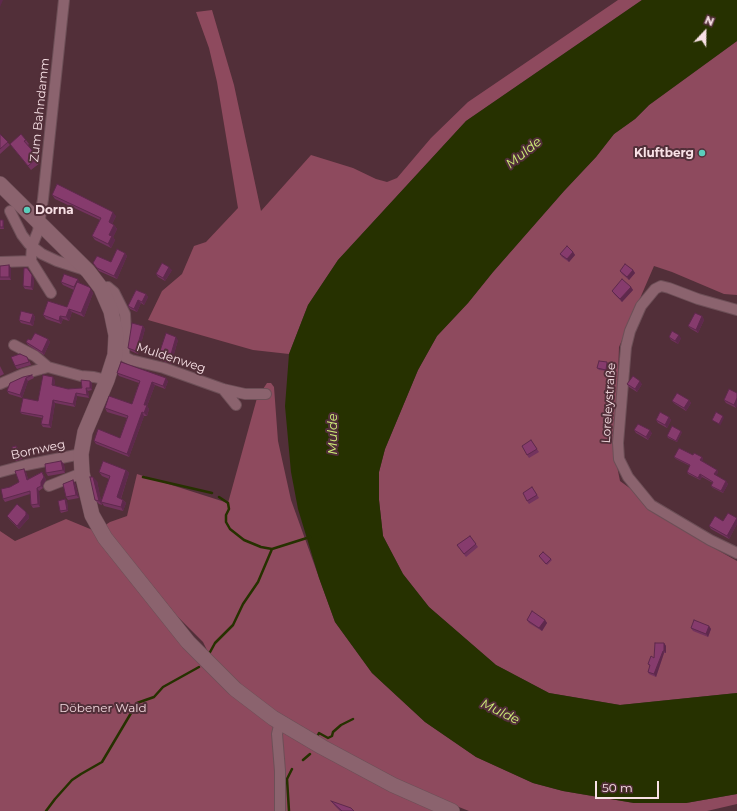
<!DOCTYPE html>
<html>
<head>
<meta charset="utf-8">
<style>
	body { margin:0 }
	#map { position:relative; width:737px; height:811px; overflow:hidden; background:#522f39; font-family:Montserrat,sans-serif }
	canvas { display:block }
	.north { position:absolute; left:685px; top:12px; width:40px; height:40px; -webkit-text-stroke:3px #522f39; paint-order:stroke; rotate:22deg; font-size:11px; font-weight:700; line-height:16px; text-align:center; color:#f8e1e6 }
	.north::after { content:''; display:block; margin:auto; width:14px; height:18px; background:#f8e1e6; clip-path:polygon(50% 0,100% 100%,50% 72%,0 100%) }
	.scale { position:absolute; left:595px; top:781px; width:64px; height:18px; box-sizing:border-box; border:2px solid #f8e1e6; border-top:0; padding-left:5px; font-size:12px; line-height:14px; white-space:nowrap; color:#f8e1e6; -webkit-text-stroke:3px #522f39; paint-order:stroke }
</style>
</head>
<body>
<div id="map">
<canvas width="737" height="811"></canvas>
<div class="north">N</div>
<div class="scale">50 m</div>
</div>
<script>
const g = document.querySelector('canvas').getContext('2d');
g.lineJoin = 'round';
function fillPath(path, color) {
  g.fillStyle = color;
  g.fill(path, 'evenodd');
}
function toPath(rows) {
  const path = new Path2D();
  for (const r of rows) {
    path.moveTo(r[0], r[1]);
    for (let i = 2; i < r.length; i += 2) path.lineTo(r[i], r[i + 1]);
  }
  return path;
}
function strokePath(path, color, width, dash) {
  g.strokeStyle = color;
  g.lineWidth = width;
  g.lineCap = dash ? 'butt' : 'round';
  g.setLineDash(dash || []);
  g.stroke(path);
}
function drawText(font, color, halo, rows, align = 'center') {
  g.font = font + ' Montserrat,sans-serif';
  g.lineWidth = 4;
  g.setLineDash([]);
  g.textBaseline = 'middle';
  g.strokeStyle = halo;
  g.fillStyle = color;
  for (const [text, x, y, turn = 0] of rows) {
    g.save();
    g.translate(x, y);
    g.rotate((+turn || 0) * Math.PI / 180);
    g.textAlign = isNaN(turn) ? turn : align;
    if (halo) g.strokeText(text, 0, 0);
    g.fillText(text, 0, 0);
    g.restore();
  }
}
fillPath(toPath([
	[618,0,642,0,466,121,338,260,308,305,289,354,253,350,148,320,162,291,182,274,194,246,206,242,238,208,217,82,209,48,196,12,212,10,234,85,261,211,311,155,353,168,376,179,387,182,397,178,431,138,468,102],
	[737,41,737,295,724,294,672,272,654,266,619,347,615,456,620,481,705,543,737,561,737,693,620,705,549,693,496,665,429,607,403,574,383,536,379,500,379,472,385,449,418,370,437,336,468,303,493,272,564,191,596,157,614,134,635,119,649,105],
	[267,383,271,383,274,387,278,441,291,500,335,622,372,673,425,722,476,757,533,783,563,791,634,803,686,803,737,794,737,804,707,811,469,811,408,787,281,717,227,673,209,654,203,642,177,616,104,526,110,522,127,516,137,474,228,503,257,398],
	[66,519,95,531,213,675,441,811,0,811,0,531,15,541]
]), '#8e4a5e');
fillPath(toPath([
	[642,0,737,0,737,41,649,105,635,119,614,134,596,157,564,191,493,272,468,303,437,336,418,370,385,449,379,472,379,500,383,536,403,574,429,607,496,665,549,693,620,705,737,693,737,794,686,803,634,803,563,791,533,783,476,757,425,722,372,673,335,622,319,578,298,509,291,472,285,406,289,354,308,305,338,260,466,121]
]), '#263100');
strokePath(toPath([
	[143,477,212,493],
	[219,497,228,503,229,509,226,515,226,522,230,529,244,540,261,547,272,549],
	[209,654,215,643,233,625,243,604,258,582,272,549,310,537],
	[318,735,319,733,328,738,332,736,333,732,341,725,353,719],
	[303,760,310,754],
	[46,811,55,799,72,780,81,774,102,762,137,703,154,697,163,687,199,667],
	[289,811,287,779,292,769]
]), '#263100', 2.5);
const street = toPath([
	[10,211,22,235,29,244,42,254,57,261,85,270],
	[0,262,31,261],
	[101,288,108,287,114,292,125,314,126,332,124,352,125,357,131,360,164,368,223,389,245,394,266,394],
	[51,293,31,261,32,246,38,231,43,199,64,0],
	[737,310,698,299,669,288,661,286,655,289,641,306,630,331,626,347,618,443,619,459,628,477,651,505,710,540,737,553],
	[14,345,35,356,48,367],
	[0,384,23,374,48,367,81,376,94,377,107,380],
	[223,389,236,405],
	[0,472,26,465,81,454],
	[49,486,82,473],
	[280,811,280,771,277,734,280,721]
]);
const secondary = toPath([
	[0,184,88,271,101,288,111,311,116,335,115,355,107,380,85,432,81,454,82,473,92,515,105,538,188,642,235,689,273,718,322,747,393,785,452,811]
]);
strokePath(street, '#6d4f57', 12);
strokePath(secondary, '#6d4f57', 16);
strokePath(street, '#8b636e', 10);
strokePath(secondary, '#8b636e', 15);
fillPath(toPath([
	[0,134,10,145,0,154],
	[26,140,29,144,28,145,40,161,40,163,31,170,10,144],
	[52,195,116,216,112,224,114,225,117,229,113,237,115,240,111,248,95,240,92,236,100,220,55,199],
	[0,220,3,220,4,222,4,229,0,229],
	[573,252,575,255,569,262,562,257,560,254],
	[125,253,127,256,117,279,99,271,93,263,111,262],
	[0,266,11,268,11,280,0,280],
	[172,270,165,281,158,277,156,274],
	[633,270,635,273,629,280,622,274,620,271],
	[34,278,33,290,25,289,23,286],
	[61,282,80,282,79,283,89,287,93,293,84,317,72,312,69,321,63,319,61,324,46,319,43,315,67,307,74,290,63,285],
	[631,287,633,290,622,302,614,294,612,291],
	[146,294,148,297,144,305,141,303,137,312,130,309,128,306],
	[33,314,35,317,33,326,21,323,19,320],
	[702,316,704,320,698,333,691,329,688,326],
	[143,326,145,329,138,354,131,351,128,348],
	[669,337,681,338,678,344,671,340],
	[48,339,50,342,44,355,28,345,26,342,31,340],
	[178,340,171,364,160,360,158,357],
	[29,360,31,365,17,369,15,366],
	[608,364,607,371,599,370,597,368],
	[0,366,4,374,0,376],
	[117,373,168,381,165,389,155,385,147,406,149,409,147,416,144,416,129,457,96,444,94,441,120,438,127,418,107,412,105,408,132,404,139,383,119,376],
	[32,375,34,378,28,381,22,398,9,394,7,391,10,383],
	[55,380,54,386,68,389,82,388,92,383,92,390,88,391,89,398,77,396,75,407,55,403,51,428,43,427,41,424,42,418,22,414,20,412,38,401],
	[627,384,642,384,637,392,629,387],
	[729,389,736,408,726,403,724,400],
	[689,400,691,403,686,411,675,404,672,401],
	[669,417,671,420,667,428,658,423,656,420],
	[634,430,652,433,648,440,636,433],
	[682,432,677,442,668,438,667,436],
	[531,440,539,452,529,458,527,455],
	[17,447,22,459,16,461,15,460],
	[674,457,702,457,703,459,702,461,717,470,718,472,716,476,726,481,728,484,723,493,713,488,711,486,713,483,702,477,700,480,688,474,687,472,690,466,676,459],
	[61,461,64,464,65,473,48,476,46,473],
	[126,470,129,473,121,499,123,500,126,503,123,511,104,506,102,503,102,505,99,504,95,500,97,481,101,501,109,479,102,476,99,472],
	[26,472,28,479,42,472,46,480,43,485,43,488,39,491,40,507,33,508,31,505,30,494,5,502,3,499,19,482],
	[75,483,79,498,68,500,66,497],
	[534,490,539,498,529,504,527,501],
	[65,499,67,501,68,511,61,513,60,511],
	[29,515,29,518,19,529,9,519,7,516],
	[737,518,737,524,729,539,711,529,709,526,723,521],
	[470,536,478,547,466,557,457,545],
	[539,556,551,559,552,560,547,565],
	[527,620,545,620,547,623,542,631,529,623],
	[709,626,711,629,708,637,693,631,691,628],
	[664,643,666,646,666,653,664,653,656,677,649,674,648,672,650,666,648,664,654,658],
	[331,801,354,811,340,811,335,806]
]), '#73335e');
fillPath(toPath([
	[0,0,3,0,0,7],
	[37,156,40,161,40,163,37,158],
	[113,212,116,216,111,226,109,222],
	[3,220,4,222,4,229,3,227],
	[114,225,117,229,113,237,115,240,111,248,108,244,109,235],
	[573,252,575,255,569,262,567,259],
	[125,253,127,256,117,279,114,276],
	[9,265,11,268,11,280,9,277],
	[169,267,172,270,165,281,163,278],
	[27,268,34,278,33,290,31,287],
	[633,270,635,273,629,280,627,277],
	[78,279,80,282,76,290,74,287],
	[631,287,633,290,622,302,620,299],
	[91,289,93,293,84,317,81,313],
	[146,294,148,297,144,305,142,302],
	[138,300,141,303,137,312,134,309],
	[69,309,72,312,69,321,66,317],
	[33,314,35,317,33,326,30,323],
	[60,316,63,319,61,324,59,321],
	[702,316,704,320,698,333,696,330],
	[143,326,145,329,138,354,136,351],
	[679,335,681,338,678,344,675,341],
	[176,337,178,340,171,364,169,361],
	[48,339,50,342,44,355,42,352],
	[607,362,608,364,607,371,606,370],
	[53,377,55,380,54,388,52,385],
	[26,378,28,381,22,398,20,395],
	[166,378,168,381,165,389,163,386],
	[90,381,92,383,92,390,90,388],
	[640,381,642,384,637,392,635,389],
	[152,382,155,385,147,406,149,409,147,416,144,413,144,405],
	[86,388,88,391,89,398,87,395],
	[76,393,77,396,75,407,73,404],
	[737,398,737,406,736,408,734,405],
	[53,400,55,403,51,428,49,425],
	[689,400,691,403,686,411,684,408],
	[142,412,144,416,129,457,127,454],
	[723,416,724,418,720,426,719,424],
	[669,417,671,420,667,428,665,425],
	[650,430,652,433,648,440,646,437],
	[681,431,682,432,677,442,676,441],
	[702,457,703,459,702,463,700,460],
	[61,461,64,464,65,473,63,470],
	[24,469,26,472,29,483,27,480],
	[126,470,129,473,120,501,117,497],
	[717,470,718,472,716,477,714,474],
	[42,472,46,480,43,485,43,488,41,486,41,482],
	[700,474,702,477,700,480,698,478],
	[93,477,97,481,102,505,99,501],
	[73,480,75,483,79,498,76,495],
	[726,481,728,484,723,493,721,491],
	[37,488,39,491,40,507,38,504],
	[65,499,67,501,68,511,67,510],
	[123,500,126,503,123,511,121,507],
	[26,512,29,515,29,518,19,529,17,526],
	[737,518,737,524,729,539,727,536],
	[545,620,547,623,542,631,539,628],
	[709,626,711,629,708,637,706,634],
	[664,643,666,646,666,653,664,651],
	[663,651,664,653,656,677,654,674]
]), '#5e294c');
const building = toPath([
	[0,134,8,142,0,149,0,134],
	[21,134,26,140,24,141,37,156,37,158,28,166,10,144,21,134],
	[57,184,113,212,109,222,114,225,109,235,112,236,108,244,92,236,101,218,52,195,57,184],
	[0,220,3,220,3,227,0,227,0,220],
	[567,246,573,252,567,259,560,254,567,246],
	[117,249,125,253,114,276,97,268,93,263,97,256,111,262,117,249],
	[162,263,169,267,163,278,156,274,162,263],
	[625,264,633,270,627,277,620,271,625,264],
	[9,265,9,277,0,277,0,266,9,265],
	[24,268,27,268,32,275,31,287,23,286,24,268],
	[64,274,78,279,74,287,61,282,64,274],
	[622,279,631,287,620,299,612,291,622,279],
	[77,282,89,287,91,289,81,313,69,309,66,317,60,316,59,321,43,315,48,301,67,307,77,282],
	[136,290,146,294,142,302,138,300,134,309,128,306,136,290],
	[21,311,33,314,30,323,19,320,21,311],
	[695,313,702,316,696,330,688,326,695,313],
	[132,323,143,326,136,351,128,348,132,323],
	[672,331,679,335,675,341,669,337,672,331],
	[35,333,48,339,42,352,26,342,28,339,31,340,35,333],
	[166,333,176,337,169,361,158,357,166,333],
	[20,354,27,357,29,362,15,366,11,357,20,354],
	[599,361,607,362,606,370,597,368,599,361],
	[121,362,166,378,163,386,152,382,144,405,147,405,144,413,142,412,127,454,94,441,98,429,120,438,128,416,105,408,109,396,132,404,140,381,117,373,121,362],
	[32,375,26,378,20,395,7,391,10,383,23,377,32,375],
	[43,375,53,377,52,385,68,389,82,388,81,380,90,381,90,388,86,388,87,395,76,393,73,404,53,400,49,425,41,424,43,416,20,412,23,398,38,401,43,375],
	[633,376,640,381,635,389,627,384,633,376],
	[729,389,737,393,737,398,734,405,724,400,729,389],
	[677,393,689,400,684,408,672,401,677,393],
	[660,412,669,417,665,425,656,420,660,412],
	[716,412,723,416,719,424,712,420,716,412],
	[638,424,650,430,646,437,634,430,638,424],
	[672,426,681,431,676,441,667,436,672,426],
	[531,440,537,449,527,455,522,446,531,440],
	[16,446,20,458,15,460,12,447,16,446],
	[679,448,693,455,694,453,702,457,700,460,717,470,714,474,726,481,721,491,711,486,713,482,700,474,698,478,687,472,690,465,674,457,679,448],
	[61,461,63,470,46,473,45,464,61,461],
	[103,461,126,470,117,497,123,500,121,507,101,502,110,476,99,472,103,461],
	[24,469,27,480,42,472,44,477,41,482,41,486,37,488,38,504,31,505,30,491,3,499,1,489,10,487,19,482,15,471,24,469],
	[90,477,93,477,99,501,95,500,90,477],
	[73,480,76,495,66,497,63,484,73,480],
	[532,487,537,495,527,501,523,493,532,487],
	[65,499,67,510,60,511,58,501,65,499],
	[17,504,26,512,26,515,17,526,7,516,17,504],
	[728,513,737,518,727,536,709,526,715,516,723,521,728,513],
	[470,536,476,544,464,554,457,545,470,536],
	[543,552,551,559,546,564,539,556,543,552],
	[532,611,545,620,539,628,527,620,532,611],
	[694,620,709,626,706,634,691,628,694,620],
	[655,643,664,643,664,651,663,651,654,674,648,672,650,665,648,664,651,656,654,658,655,643],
	[331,801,351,808,354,811,342,811,331,801]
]);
fillPath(building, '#863b6d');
strokePath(building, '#5e294c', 1);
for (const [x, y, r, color] of [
	[702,153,4,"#5acebc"],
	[27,210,4,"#5acebc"]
]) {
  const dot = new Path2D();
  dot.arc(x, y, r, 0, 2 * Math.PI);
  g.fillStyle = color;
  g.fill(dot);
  strokePath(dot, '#522f39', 1.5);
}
drawText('12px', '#f8e1e6', '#522f39', [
	["Zum Bahndamm",40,110,-84],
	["Muldenweg",171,358,18],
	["Loreleystraße",609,403,-86],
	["Bornweg",38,450,-12]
]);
drawText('bold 12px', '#f8e1e6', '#522f39', [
	["Kluftberg",694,153],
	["Dorna",35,210,"left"]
], 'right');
drawText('12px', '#f1d7dd', '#522f39', [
	["Döbener Wald",103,708]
]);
drawText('italic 13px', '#d0f079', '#522f39', [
	["Mulde",524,153,-39],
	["Mulde",333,434,-90],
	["Mulde",500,712,26]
]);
</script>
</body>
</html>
